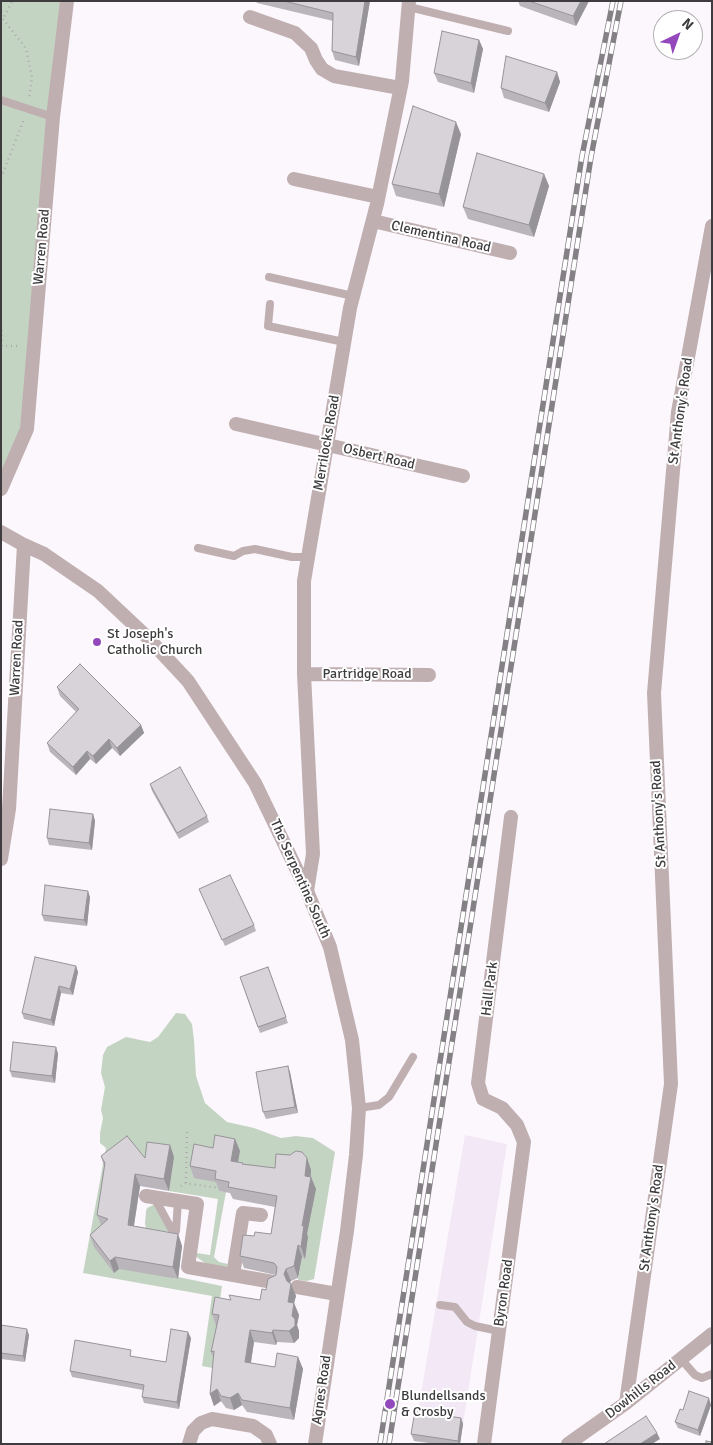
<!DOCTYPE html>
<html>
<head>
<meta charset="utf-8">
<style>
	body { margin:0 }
	#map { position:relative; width:713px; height:1445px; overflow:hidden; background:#fcf7fd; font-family:Signika,sans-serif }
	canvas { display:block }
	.frame { position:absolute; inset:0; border:2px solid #3e3c3f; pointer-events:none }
	.north { position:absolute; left:653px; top:10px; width:50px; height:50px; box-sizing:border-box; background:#fff; border:1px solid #b2b1b2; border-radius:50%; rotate:42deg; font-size:14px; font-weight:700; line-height:20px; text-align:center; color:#3e3c3f }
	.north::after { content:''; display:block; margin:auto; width:18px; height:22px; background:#9349bb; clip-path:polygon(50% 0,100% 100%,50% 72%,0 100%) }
</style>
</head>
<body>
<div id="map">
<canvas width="713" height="1445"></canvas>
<div class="frame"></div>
<div class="north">N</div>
</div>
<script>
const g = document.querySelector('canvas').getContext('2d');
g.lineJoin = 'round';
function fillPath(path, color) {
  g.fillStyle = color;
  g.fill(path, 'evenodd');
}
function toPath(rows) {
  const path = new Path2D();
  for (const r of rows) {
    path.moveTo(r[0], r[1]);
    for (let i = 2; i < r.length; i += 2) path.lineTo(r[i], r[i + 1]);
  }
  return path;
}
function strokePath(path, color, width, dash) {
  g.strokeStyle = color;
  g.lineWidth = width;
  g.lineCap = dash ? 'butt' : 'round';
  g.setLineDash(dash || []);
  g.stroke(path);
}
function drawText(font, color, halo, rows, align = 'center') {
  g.font = font + ' Signika,sans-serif';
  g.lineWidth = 4;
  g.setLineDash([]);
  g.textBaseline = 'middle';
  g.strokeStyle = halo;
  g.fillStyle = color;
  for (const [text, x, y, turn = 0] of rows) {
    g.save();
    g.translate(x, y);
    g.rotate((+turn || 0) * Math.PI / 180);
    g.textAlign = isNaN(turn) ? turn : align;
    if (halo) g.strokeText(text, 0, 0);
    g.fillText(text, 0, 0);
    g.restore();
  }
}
fillPath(toPath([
	[465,1135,507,1144,463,1424,417,1417]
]), '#f3e9f6');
fillPath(toPath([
	[1,1,71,1,27,429,1,483],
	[176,1013,185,1014,192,1024,194,1040,196,1076,205,1103,213,1110,227,1122,254,1128,281,1138,296,1136,313,1138,335,1152,314,1279,307,1281,298,1280,302,1257,305,1258,308,1238,306,1238,315,1189,235,1175,240,1151,220,1183,219,1191,226,1192,214,1257,219,1262,228,1264,227,1267,206,1264,190,1252,210,1255,218,1199,169,1191,174,1157,151,1160,140,1159,123,1266,177,1279,178,1277,222,1286,216,1326,227,1328,218,1369,202,1366,212,1296,83,1273,106,1148,100,1143,100,1133,103,1118,101,1110,105,1087,101,1073,103,1055,107,1047,126,1037,150,1042,158,1037],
	[155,1204,170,1232,146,1228,145,1224,146,1211,147,1208]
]), '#c4d4c3');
strokePath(toPath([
	[1,19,3,19,12,1],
	[3,19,26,48,32,77,29,99],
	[1,178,24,119],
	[1,325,2,346],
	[1,346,20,346],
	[186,1183,187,1130],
	[181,1186,184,1183,219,1188]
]), '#adaaae', 2.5, [1, 4]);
strokePath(toPath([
	[409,7,508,31],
	[1,100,53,117],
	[269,277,353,296],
	[270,304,268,326,344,342],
	[198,548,234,556,243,551,255,549,292,557,308,557],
	[359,1108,379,1105,389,1097,413,1057],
	[154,1197,172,1230,176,1231,178,1201],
	[440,1305,455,1307,467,1322,475,1326,499,1331],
	[681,1359,695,1375,702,1378,712,1374]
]), '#bfafb0', 8);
strokePath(toPath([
	[250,17,295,33,311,48,316,60,322,69,334,76,400,88],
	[294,179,378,197],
	[373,221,510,253],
	[236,424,463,476],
	[1,489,27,429,53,117,67,1],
	[1,532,24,545,44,554,98,591,147,637,188,681,255,783,307,891,330,947,352,1040,359,1108,356,1155,347,1231,315,1444],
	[304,674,429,675],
	[1,859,9,809,24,545],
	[307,891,313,854,304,674,304,581,350,308,377,204,402,81,409,1],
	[146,1196,197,1204,188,1267,273,1282],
	[233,1275,243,1213,261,1215],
	[297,1287,337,1294],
	[626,1403,671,1084,654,693,678,412,712,226],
	[189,1444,193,1431,201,1423,212,1419,253,1426,266,1435,270,1444],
	[484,1444,524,1142,517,1125,502,1108,483,1099,478,1083,511,817],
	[568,1444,626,1403,712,1334]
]), '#bfafb0', 14);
const rail = toPath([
	[380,1444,582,156,613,1],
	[389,1444,591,157,621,1]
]);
strokePath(rail, '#848185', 5.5);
strokePath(rail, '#fff', 4, [11]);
fillPath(toPath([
	[256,1,370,1,359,66,335,60,332,51,333,21,257,3],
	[518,1,589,1,576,26,520,6],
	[479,40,483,49,474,93,438,82,434,73],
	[557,72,560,82,549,112,504,98,501,88],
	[461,134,444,207,396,196,392,184],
	[544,174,549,186,534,237,468,219,463,207],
	[57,687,141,725,144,733,120,756,112,748,96,764,90,759,76,775,50,752,47,743,76,712,60,696],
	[150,784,207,816,209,822,179,839,152,791],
	[93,814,95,821,92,850,49,845,47,838],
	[199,889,254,925,256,931,225,946],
	[90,897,87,926,44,921,42,915],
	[76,966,78,972,73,995,61,993,54,1026,24,1019,22,1013],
	[268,967,288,1023,260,1033,240,977],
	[56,1047,58,1054,55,1083,12,1077,10,1071],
	[290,1072,298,1113,266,1119,263,1112],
	[235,1139,240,1151,238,1162,243,1164,275,1168,307,1158,311,1170,311,1177,316,1189,307,1234,308,1237,305,1259,302,1257,298,1278,291,1281,290,1283,291,1284,296,1296,294,1303,299,1315,297,1325,299,1331,299,1338,294,1343,277,1342,276,1345,254,1342,251,1363,275,1367,298,1357,303,1369,294,1420,247,1412,242,1405,234,1410,226,1408,221,1401,214,1406,210,1394,214,1359,211,1352,217,1326,216,1326,212,1314,231,1300,260,1300,276,1275,244,1268,240,1256,254,1236,271,1234,275,1207,233,1199,230,1193,219,1191,216,1182,194,1178,190,1166,213,1148],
	[170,1145,174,1157,169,1191,140,1186,134,1226,178,1234,182,1246,178,1279,119,1269,114,1273,94,1247,90,1235,101,1225,97,1215,104,1167,101,1156,145,1158],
	[1,1325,29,1335,25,1362,1,1359],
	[191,1338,179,1409,144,1403,142,1397,143,1390,72,1377,70,1371,133,1357,166,1362],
	[711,1405,700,1436,678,1428,675,1422,683,1410],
	[461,1418,463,1424,460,1444,436,1444,414,1441,411,1434]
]), '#b9b5bb');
fillPath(toPath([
	[365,1,370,1,359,66,356,57],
	[581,1,589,1,576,26,573,16],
	[479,40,483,49,474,93,471,83],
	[557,72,560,82,549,112,545,103],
	[456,122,461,134,444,207,439,194],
	[544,174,549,186,534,237,529,225],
	[141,725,144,733,120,756,117,748],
	[109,739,112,748,96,764,93,756],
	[87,751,90,759,76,775,73,767],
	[93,814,95,821,92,850,89,843],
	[88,891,90,897,87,926,84,920],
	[76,966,78,972,73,995,70,989],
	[59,986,61,993,54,1026,51,1020],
	[56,1047,58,1054,55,1083,52,1076],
	[288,1066,290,1072,298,1113,295,1107],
	[235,1139,240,1151,236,1173,231,1161],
	[170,1145,174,1157,169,1191,164,1179],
	[307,1158,311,1170,310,1185,311,1177,316,1189,307,1234,308,1237,305,1259,301,1247,305,1176],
	[135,1174,140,1186,132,1237,128,1225],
	[178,1234,182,1246,178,1279,173,1267],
	[298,1245,302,1257,298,1278,294,1266],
	[115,1257,119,1269,114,1273,110,1261],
	[286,1269,291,1281,288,1286,284,1274],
	[291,1284,296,1296,294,1303,299,1315,297,1325,299,1331,299,1338,294,1343,289,1331,292,1316,288,1302],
	[27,1329,29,1335,25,1362,23,1356],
	[250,1330,254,1342,249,1374,245,1362],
	[273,1330,277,1342,276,1345,272,1333],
	[188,1332,191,1338,179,1409,177,1402],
	[298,1357,303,1369,294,1420,290,1408],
	[217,1389,221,1401,214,1406,210,1394],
	[238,1393,242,1405,234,1410,230,1398],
	[709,1398,711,1405,700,1436,698,1430],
	[461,1418,463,1424,460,1444,459,1444,458,1441],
	[657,1433,660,1439,652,1444,640,1444]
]), '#969498');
const building = toPath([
	[284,1,365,1,356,57,332,51,333,13,284,1],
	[529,1,581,1,573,16,529,1],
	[442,31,479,40,471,83,434,73,442,31],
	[506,56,557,72,545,103,501,88,506,56],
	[413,106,456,122,439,194,392,184,413,106],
	[477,153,544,174,529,225,463,207,477,153],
	[80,664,141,725,117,748,109,739,93,756,87,751,73,767,47,743,79,709,57,687,80,664],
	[180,767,207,816,177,833,150,784,180,767],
	[50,809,93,814,89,843,47,838,50,809],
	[230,875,254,925,222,940,199,889,230,875],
	[45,885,88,891,84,920,42,915,45,885],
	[35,957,76,966,70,989,59,986,51,1020,22,1013,35,957],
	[268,967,286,1017,258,1027,240,977,268,967],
	[13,1042,56,1047,52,1076,10,1071,13,1042],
	[288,1066,295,1107,263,1112,256,1072,288,1066],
	[215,1135,235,1139,231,1161,243,1163,242,1164,275,1168,276,1154,290,1155,296,1151,302,1152,307,1158,305,1176,311,1177,302,1226,304,1225,301,1247,298,1245,294,1266,286,1269,284,1274,287,1281,291,1284,288,1302,294,1303,292,1316,295,1319,295,1326,289,1331,273,1330,272,1333,250,1330,245,1362,275,1367,277,1353,298,1357,290,1408,242,1400,238,1393,230,1398,221,1396,217,1389,210,1394,214,1351,211,1352,219,1315,212,1314,215,1297,231,1300,229,1295,260,1300,262,1289,266,1290,268,1279,276,1275,277,1267,274,1263,240,1256,243,1235,254,1236,255,1232,271,1234,277,1196,228,1187,229,1182,215,1179,216,1171,190,1166,194,1144,213,1148,215,1135],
	[127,1136,145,1158,147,1142,170,1145,164,1179,135,1174,128,1225,178,1234,173,1267,115,1257,110,1261,90,1235,108,1219,97,1215,105,1163,101,1156,127,1136],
	[1,1325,27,1329,23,1356,1,1353,1,1325],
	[171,1329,188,1332,177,1402,142,1397,144,1385,70,1371,75,1340,131,1350,130,1356,166,1362,171,1329],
	[689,1391,709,1398,698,1430,675,1422,680,1409,683,1410,689,1391],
	[415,1411,461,1418,458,1441,411,1434,415,1411],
	[646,1416,657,1433,640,1444,604,1444,646,1416],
	[706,1441,712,1442,712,1444,706,1444,706,1441]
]);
fillPath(building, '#d7d3d9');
strokePath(building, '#969498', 1);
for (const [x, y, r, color] of [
	[97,642,5,"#9349bb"],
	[390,1404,6,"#9349bb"]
]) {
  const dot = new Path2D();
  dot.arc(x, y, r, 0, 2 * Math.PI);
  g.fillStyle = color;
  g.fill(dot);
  strokePath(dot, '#fff', 2);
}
drawText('14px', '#3e3c3f', '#fff', [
	["Clementina Road",441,237,13],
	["Warren Road",42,247,-85],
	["St Anthony's Road",681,411,-82],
	["Merrilocks Road",327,443,-80],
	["Osbert Road",379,457,13],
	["Warren Road",17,658,-87],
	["Partridge Road",367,674],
	["St Anthony's Road",659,814,-93],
	["The Serpentine South",300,879,66],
	["Hall Park",490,989,-83],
	["St Anthony's Road",652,1218,-82],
	["Byron Road",504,1293,-82],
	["Agnes Road",322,1390,-82],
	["Dowhills Road",641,1390,-38]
]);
drawText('14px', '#3e3c3f', '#fff', [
	["St Joseph's",107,634],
	["Catholic Church",107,650],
	["Blundellsands",401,1396],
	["& Crosby",401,1412]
], 'left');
</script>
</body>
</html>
